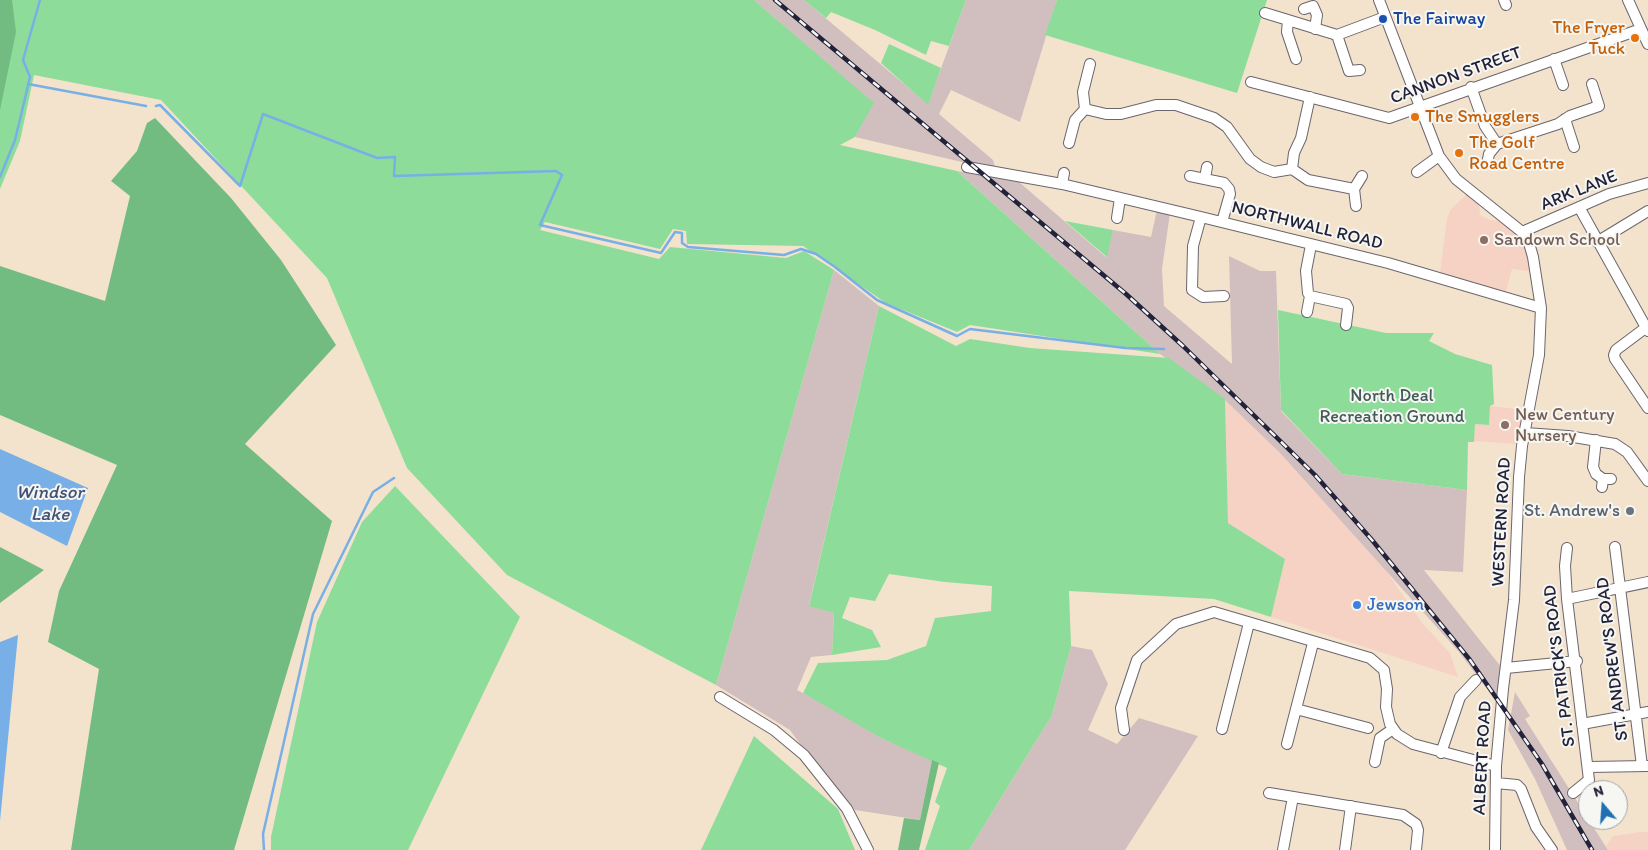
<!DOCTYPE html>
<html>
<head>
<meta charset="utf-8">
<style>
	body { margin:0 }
	#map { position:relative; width:1648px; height:850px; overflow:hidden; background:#f3e3cc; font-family:Itim,sans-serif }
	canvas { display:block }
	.north { position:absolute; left:1578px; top:780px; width:50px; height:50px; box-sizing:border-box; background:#f6f6f2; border:1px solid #a1a1a9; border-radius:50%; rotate:342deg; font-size:14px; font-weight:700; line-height:20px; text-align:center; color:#22223b }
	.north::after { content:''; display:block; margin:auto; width:18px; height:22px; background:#1f6fb2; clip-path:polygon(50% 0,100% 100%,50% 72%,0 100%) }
</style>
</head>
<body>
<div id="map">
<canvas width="1648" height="850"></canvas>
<div class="north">N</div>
</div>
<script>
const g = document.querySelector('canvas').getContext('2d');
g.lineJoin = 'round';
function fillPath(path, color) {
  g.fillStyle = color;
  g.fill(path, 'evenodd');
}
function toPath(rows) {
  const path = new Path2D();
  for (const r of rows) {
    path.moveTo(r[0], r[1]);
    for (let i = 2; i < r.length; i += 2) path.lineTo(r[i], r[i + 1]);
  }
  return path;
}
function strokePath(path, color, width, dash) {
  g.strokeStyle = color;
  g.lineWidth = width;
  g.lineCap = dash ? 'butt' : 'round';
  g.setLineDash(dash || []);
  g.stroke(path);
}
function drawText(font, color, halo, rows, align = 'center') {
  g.font = font + ' Itim,sans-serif';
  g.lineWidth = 4;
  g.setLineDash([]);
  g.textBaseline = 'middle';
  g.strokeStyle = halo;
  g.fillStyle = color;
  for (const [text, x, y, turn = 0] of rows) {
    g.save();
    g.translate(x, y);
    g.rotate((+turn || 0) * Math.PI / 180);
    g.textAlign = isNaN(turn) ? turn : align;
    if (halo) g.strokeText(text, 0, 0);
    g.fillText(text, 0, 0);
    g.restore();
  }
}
fillPath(toPath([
	[1468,193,1479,201,1480,215,1490,220,1504,221,1522,236,1534,272,1512,269,1506,292,1440,273,1447,218,1451,209],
	[1225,399,1280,453,1384,568,1423,624,1450,653,1458,677,1271,617,1285,559,1228,523],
	[1490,406,1525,410,1516,444,1474,441,1475,424,1489,425],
	[1640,832,1648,832,1648,850,1609,850,1606,846,1613,836]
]), '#f6d2c5');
fillPath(toPath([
	[754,0,804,0,928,104,966,0,1057,0,1020,122,951,90,939,114,993,160,996,170,855,137,873,103],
	[957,171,1019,182,1106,257,1113,230,1151,237,1157,210,1170,213,1162,269,1164,306,1232,364,1229,256,1260,271,1276,271,1281,411,1342,474,1467,490,1463,572,1424,570,1502,668,1500,706,1459,652,1280,453,1224,399,1160,354],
	[834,270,879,306,809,605,834,613,832,655,811,657,797,690,832,708,881,738,932,760,920,820,855,810,846,798,821,773,790,730,716,685],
	[1071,646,1092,650,1108,684,1088,730,1117,744,1139,718,1198,736,1125,850,969,850,1052,715],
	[1515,692,1530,716,1525,719,1608,850,1567,850,1535,779,1508,730]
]), '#d1bfbf');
fillPath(toPath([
	[0,0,754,0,874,103,855,137,840,145,957,171,1160,354,970,325,957,332,886,303,803,246,687,244,686,231,673,229,660,249,545,222,540,230,659,259,670,247,786,258,804,251,834,270,716,685,507,575,407,468,327,278,161,100,34,75,20,141,0,189],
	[804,0,966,0,949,46,931,41,926,55,875,30,831,12,826,18],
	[1057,0,1267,0,1237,93,1045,35],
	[889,44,941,68,928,105,881,63],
	[1065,221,1113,230,1107,257],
	[879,306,956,346,970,339,1030,348,1169,358,1225,399,1228,523,1285,559,1271,617,1214,599,1069,591,1071,646,1052,715,969,850,925,850,940,806,935,802,947,768,881,738,803,693,818,663,887,660,926,646,935,618,991,611,992,586,945,582,889,574,875,601,850,597,842,618,872,630,881,647,832,655,834,613,809,606],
	[1278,310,1386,333,1434,333,1429,341,1455,354,1492,365,1494,404,1490,406,1489,425,1475,424,1474,442,1468,442,1467,490,1342,474,1281,410],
	[395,486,520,617,408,850,271,850,271,837,317,622,362,522],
	[754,736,838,809,855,850,701,850]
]), '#8edc9a');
fillPath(toPath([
	[0,0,12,0,16,32,0,110],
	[155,118,231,198,281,260,336,345,245,444,332,521,234,850,71,850,99,669,48,642,59,591,117,465,0,415,0,266,105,301,130,196,111,181,137,151,147,123],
	[0,547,44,570,0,603],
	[932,760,939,763,919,850,898,850,904,818,920,820]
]), '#72bc82');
fillPath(toPath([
	[0,449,88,488,67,546,0,512],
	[18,635,0,821,0,642]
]), '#78afe7');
strokePath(toPath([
	[28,84,146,106],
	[156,106,160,105,240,186,263,114,377,158,395,157,394,176,556,171,562,175,540,225,661,253,675,232,682,233,682,243,688,247,784,255,801,249,816,254,835,267,877,300,957,336,970,329,1125,348,1164,349],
	[0,177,15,140,27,90,30,77,23,60,40,0],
	[264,850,263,834,313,614,373,492,394,478]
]), '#78afe7', 2.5);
const minor = toPath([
	[1379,0,1439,156,1456,179,1522,232,1529,243,1533,257,1541,308,1539,355,1522,446,1519,477,1514,600,1503,689,1496,766,1495,850],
	[1504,0,1506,5],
	[1628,0,1648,44],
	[1304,9,1313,6,1317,15,1315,29],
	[1265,13,1337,35,1385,17],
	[1288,20,1287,32,1296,59],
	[1337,35,1349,71,1360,70],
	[1554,59,1563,85],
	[1251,82,1389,118,1641,29],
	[1471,87,1485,126,1497,144,1558,124,1570,116,1599,106,1592,84],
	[1310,97,1301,138,1294,153,1292,169,1308,180,1354,189],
	[1085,109,1083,92,1090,64],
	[1565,119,1574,147],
	[1069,143,1075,120,1085,109,1106,114,1121,114,1156,105,1176,105,1214,118,1227,127,1250,159,1261,167,1274,172,1292,169],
	[1488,159,1489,154,1497,144],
	[967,167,1062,184,1201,217,1388,263,1541,308],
	[1417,172,1439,156],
	[1190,176,1224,183,1229,189,1230,194,1222,222],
	[1205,178,1207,167],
	[1062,184,1064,173],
	[1356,206,1354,189,1362,176],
	[1579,207,1648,331],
	[1201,217,1193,246,1192,290,1203,297,1224,296],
	[1117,218,1120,198],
	[1522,232,1609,194,1648,183],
	[1597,242,1648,211],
	[1311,245,1306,271,1308,293,1310,296,1346,304,1348,308,1346,325],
	[1307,312,1310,296],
	[1648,326,1616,350,1614,355,1615,359,1648,408],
	[1525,433,1568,436,1615,444,1627,452,1648,481],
	[1596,440,1593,467,1596,474,1603,479],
	[1602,487,1603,479,1611,479],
	[1615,547,1642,766],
	[1567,548,1565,566,1567,599,1589,780,1573,793],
	[1567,599,1648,582],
	[1506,668,1577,661],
	[720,697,774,730,804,755,847,809,868,850],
	[1296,709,1368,728],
	[1582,724,1648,712],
	[1222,729,1249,623],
	[1124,730,1121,708,1137,660,1176,624,1214,612,1370,658,1384,670,1387,689,1386,707,1390,724,1397,734,1413,744,1496,766],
	[1287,744,1313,643],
	[1441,753,1460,697,1476,680],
	[1375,762,1380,738,1393,729],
	[1589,767,1647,766],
	[1496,783,1517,785,1521,789,1536,827,1552,850],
	[1269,793,1403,815,1416,824,1418,830,1416,850],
	[1283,850,1293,797],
	[1345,850,1351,806]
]);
strokePath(minor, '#6b666e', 12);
strokePath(minor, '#fff', 10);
const rail = toPath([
	[775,0,1126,294,1183,346,1315,475,1372,540,1470,660,1542,764,1592,850]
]);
strokePath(rail, '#22223b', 4.5);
strokePath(rail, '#f6f6f2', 2.5, [8]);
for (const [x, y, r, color] of [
	[1383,19,5,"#1a4fb4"],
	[1635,38,5,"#e8710a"],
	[1415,117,5,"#e8710a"],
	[1459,153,5,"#e8710a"],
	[1484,240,5,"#8d6e63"],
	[1505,425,5,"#8d6e63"],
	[1630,511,5,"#6b7280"],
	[1357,605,5,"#3f7fe0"]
]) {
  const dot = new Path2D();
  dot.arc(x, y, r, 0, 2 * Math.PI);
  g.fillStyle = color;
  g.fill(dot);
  strokePath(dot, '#f6f6f2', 2);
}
drawText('18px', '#164399', '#f6f6f2', [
	["The Fairway",1393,19]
], 'left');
drawText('18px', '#c56008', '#f6f6f2', [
	["The Fryer",1625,28,"right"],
	["Tuck",1625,49,"right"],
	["The Smugglers",1425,117],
	["The Golf",1469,143],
	["Road Centre",1469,164]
], 'left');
drawText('18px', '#22223b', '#f6f6f2', [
	["CANNON STREET",1456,76,-20],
	["ARK LANE",1579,191,-22],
	["NORTHWALL ROAD",1307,226,14],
	["WESTERN ROAD",1502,522,-87],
	["ST. ANDREW'S ROAD",1613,659,-97],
	["ST. PATRICK'S ROAD",1560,666,-97],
	["ALBERT ROAD",1483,758,-87]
]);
drawText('18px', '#785e54', '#f6f6f2', [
	["Sandown School",1494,240],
	["New Century",1515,415],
	["Nursery",1515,436]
], 'left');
drawText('18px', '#425a58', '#f6f6f2', [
	["North Deal",1392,396],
	["Recreation Ground",1392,417]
]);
drawText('18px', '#5b616d', '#f6f6f2', [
	["St. Andrew's",1620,511]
], 'right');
drawText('18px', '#366cbe', '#f6f6f2', [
	["Jewson",1367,605]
], 'left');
drawText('italic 19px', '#405377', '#f6f6f2', [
	["Windsor",50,493],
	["Lake",50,515]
]);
</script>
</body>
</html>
